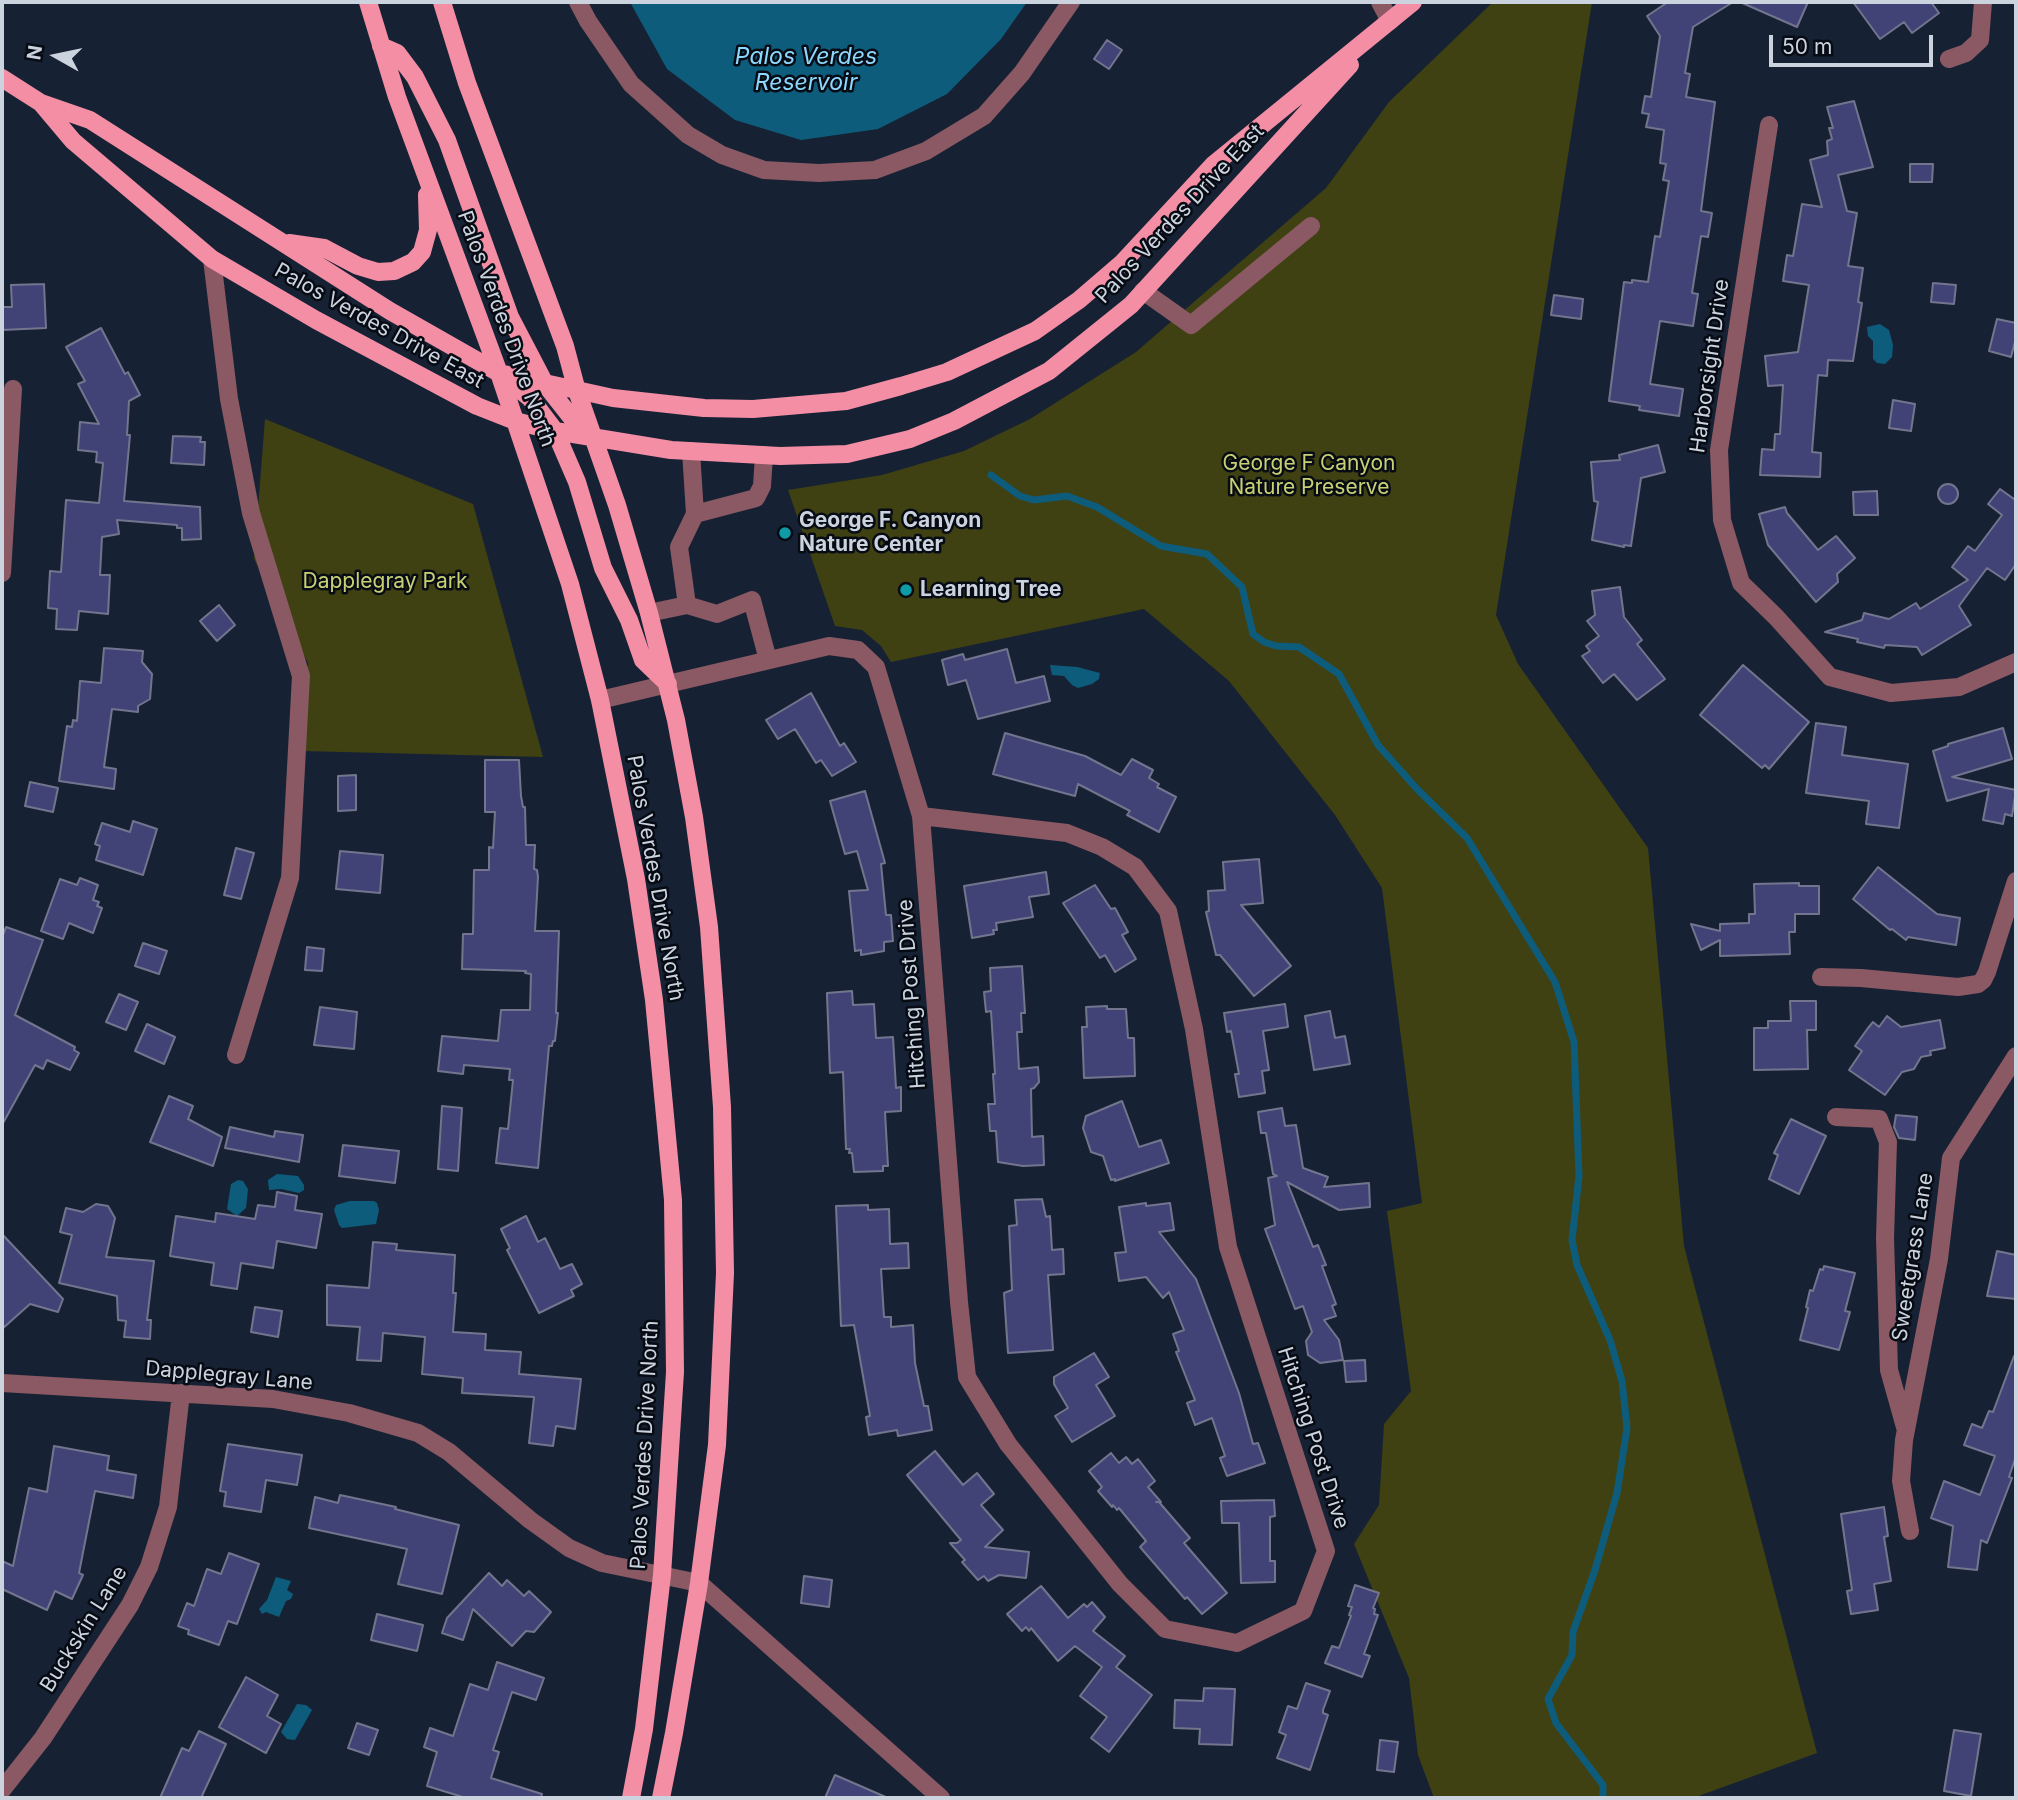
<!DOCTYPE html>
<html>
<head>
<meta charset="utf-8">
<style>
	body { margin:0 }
	#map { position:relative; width:2018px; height:1800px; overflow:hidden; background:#162234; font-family:Inter,sans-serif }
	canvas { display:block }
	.frame { position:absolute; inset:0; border:4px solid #cbd3df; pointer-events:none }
	.north { position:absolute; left:21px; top:21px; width:70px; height:70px; -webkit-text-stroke:5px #070b13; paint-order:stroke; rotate:279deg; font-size:19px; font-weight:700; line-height:28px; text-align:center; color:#cbd3df }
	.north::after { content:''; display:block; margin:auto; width:24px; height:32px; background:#cbd3df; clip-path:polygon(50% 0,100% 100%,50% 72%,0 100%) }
	.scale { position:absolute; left:1769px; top:35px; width:164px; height:32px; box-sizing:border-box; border:4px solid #cbd3df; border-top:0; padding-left:9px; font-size:21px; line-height:24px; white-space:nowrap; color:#cbd3df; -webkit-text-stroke:5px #070b13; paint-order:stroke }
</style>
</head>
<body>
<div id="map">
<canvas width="2018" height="1800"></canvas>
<div class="frame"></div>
<div class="north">N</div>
<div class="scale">50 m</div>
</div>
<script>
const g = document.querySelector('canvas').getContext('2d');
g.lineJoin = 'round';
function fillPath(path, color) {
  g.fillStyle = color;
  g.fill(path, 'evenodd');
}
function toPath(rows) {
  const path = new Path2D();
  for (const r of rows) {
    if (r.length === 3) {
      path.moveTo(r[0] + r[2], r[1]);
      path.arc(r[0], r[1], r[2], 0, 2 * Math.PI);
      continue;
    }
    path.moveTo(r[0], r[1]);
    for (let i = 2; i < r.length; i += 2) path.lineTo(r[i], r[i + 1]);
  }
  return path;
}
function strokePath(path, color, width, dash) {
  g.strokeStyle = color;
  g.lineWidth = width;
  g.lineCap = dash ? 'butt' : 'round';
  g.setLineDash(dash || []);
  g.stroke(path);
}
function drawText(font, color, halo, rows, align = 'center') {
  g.font = font + ' Inter,sans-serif';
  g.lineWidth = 5;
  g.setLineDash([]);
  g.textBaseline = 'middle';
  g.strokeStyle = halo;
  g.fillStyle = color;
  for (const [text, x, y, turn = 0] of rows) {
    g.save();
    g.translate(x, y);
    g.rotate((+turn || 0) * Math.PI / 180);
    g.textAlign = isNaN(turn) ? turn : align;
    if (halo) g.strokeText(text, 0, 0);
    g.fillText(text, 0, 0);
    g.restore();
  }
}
fillPath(toPath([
	[1493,2,1592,2,1496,615,1518,664,1648,848,1684,1246,1817,1753,1693,1798,1434,1798,1418,1755,1409,1678,1354,1544,1379,1505,1384,1424,1411,1391,1387,1211,1422,1203,1382,888,1335,815,1229,681,1144,609,891,662,881,646,862,630,835,626,788,490,882,475,964,451,1030,419,1136,352,1326,188,1389,102],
	[265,419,473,504,543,757,302,751,308,663,254,559]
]), '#3f4113');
fillPath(toPath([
	[630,2,1027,2,1001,39,947,94,878,129,801,140,735,120,667,69],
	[1880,324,1889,330,1893,345,1892,357,1885,364,1877,363,1873,359,1873,341,1868,336,1867,327],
	[1050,665,1077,667,1100,673,1099,679,1092,684,1078,688,1072,685,1064,676,1052,675],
	[277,1174,298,1176,304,1185,304,1190,299,1193,281,1189,269,1190,268,1180],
	[238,1180,243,1181,248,1189,246,1208,237,1216,227,1209,231,1184],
	[350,1201,374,1201,377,1203,379,1210,376,1224,342,1228,339,1225,334,1210,336,1205],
	[276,1577,291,1581,287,1590,293,1594,291,1599,286,1601,279,1617,266,1612,262,1614,259,1609,267,1600],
	[297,1704,306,1705,312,1710,295,1740,287,1739,281,1732]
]), '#0e5c7c');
strokePath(toPath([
	[991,475,1020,496,1034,500,1067,496,1097,507,1161,546,1207,554,1242,587,1253,634,1264,642,1276,646,1299,647,1339,674,1378,745,1417,789,1467,838,1555,982,1574,1042,1579,1176,1572,1240,1577,1265,1610,1340,1622,1381,1627,1428,1617,1493,1595,1570,1573,1632,1572,1655,1548,1699,1556,1723,1603,1785,1603,1798]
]), '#0e5c7c', 7);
const building = toPath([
	[1668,2,1733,2,1693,27,1685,73,1690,74,1686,97,1715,102,1701,211,1712,213,1708,237,1701,236,1692,293,1698,294,1693,326,1660,321,1650,384,1683,389,1679,416,1639,410,1640,406,1609,401,1624,282,1632,283,1632,280,1648,282,1655,236,1660,237,1669,181,1663,180,1666,164,1660,163,1664,130,1646,127,1649,114,1642,113,1645,96,1651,97,1660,36,1647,16,1668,2],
	[1740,2,1808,2,1797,27,1740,2],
	[1853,2,1931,2,1939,13,1912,33,1904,22,1880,39,1853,2],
	[1107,40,1122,50,1109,69,1094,59,1107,40],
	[1854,101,1873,167,1838,175,1847,211,1857,213,1848,266,1863,268,1858,302,1862,303,1853,361,1828,360,1827,376,1818,375,1812,452,1821,453,1820,477,1760,475,1762,449,1774,450,1775,434,1780,434,1783,385,1768,386,1765,356,1798,352,1809,285,1783,281,1787,255,1793,256,1802,204,1822,207,1810,160,1828,155,1827,141,1832,139,1829,128,1833,128,1827,107,1854,101],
	[1910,164,1933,164,1932,182,1910,182,1910,164],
	[1933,283,1956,285,1954,304,1931,302,1933,283],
	[44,284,46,328,2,330,2,307,12,307,11,285,44,284],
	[1554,295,1583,299,1581,319,1551,315,1554,295],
	[1997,319,2016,323,2016,338,2011,357,1989,351,1997,319],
	[101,328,125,374,128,372,140,395,129,401,127,435,130,435,124,501,200,507,201,539,182,540,182,528,177,528,177,525,117,520,119,534,102,537,100,575,110,575,108,614,79,611,77,630,56,629,57,609,48,608,50,571,61,572,66,500,99,503,103,463,96,462,97,452,78,450,80,422,99,424,78,384,85,381,66,347,101,328],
	[1893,400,1915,404,1911,431,1889,428,1893,400],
	[173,436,201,437,200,442,205,442,204,465,171,463,173,436],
	[1658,445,1665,472,1641,478,1631,546,1624,545,1624,547,1592,540,1598,502,1594,501,1591,462,1620,460,1619,455,1658,445],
	[1948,494,10],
	[2000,489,2014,499,2016,496,2016,564,2005,580,1987,568,1959,606,1971,625,1922,655,1917,647,1885,645,1884,648,1857,642,1858,639,1825,632,1862,620,1864,613,1889,619,1916,603,1920,609,1968,580,1952,567,1968,546,1975,551,2002,515,1988,504,2000,489],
	[1877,491,1878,515,1854,515,1853,492,1877,491],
	[1785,507,1787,513,1818,550,1836,536,1855,558,1837,574,1838,582,1816,602,1768,545,1759,514,1785,507],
	[1620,587,1624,617,1642,640,1637,644,1665,679,1637,700,1614,674,1603,683,1582,656,1590,651,1586,646,1599,636,1587,621,1595,615,1592,591,1620,587],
	[219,605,235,625,217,641,200,621,219,605],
	[104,648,143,651,142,662,152,674,150,699,138,706,138,712,112,709,104,767,116,769,114,789,59,781,67,726,72,727,73,720,77,721,80,681,101,683,104,648],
	[1007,649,1016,683,1044,676,1050,701,978,719,966,680,948,685,942,660,963,654,965,660,1007,649],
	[1743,665,1809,722,1769,769,1765,765,1762,768,1700,715,1743,665],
	[811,693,840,746,844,743,856,762,832,776,821,760,816,763,795,729,778,739,766,720,811,693],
	[1816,723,1846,727,1842,755,1908,764,1899,828,1866,824,1869,801,1806,793,1816,723],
	[2003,728,2012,759,1952,777,2016,790,2012,816,2005,814,2003,824,1983,820,1989,789,1947,801,1933,751,1948,746,1948,744,2003,728],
	[1005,733,1085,756,1121,775,1132,759,1153,770,1149,778,1159,784,1157,787,1176,797,1159,832,1127,815,1130,811,1078,784,1075,796,993,774,1005,733],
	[485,760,519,760,521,796,523,807,525,807,526,845,535,845,534,869,537,870,538,877,535,931,559,931,556,1013,558,1013,555,1041,553,1041,552,1046,549,1046,538,1168,496,1163,500,1128,508,1129,513,1080,509,1080,510,1069,464,1065,463,1074,438,1071,442,1036,498,1041,501,1010,530,1010,531,974,525,973,526,971,462,969,463,934,473,934,474,870,489,870,489,847,493,848,495,812,485,812,485,760],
	[356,775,356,810,338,811,338,776,356,775],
	[30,782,58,788,53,812,25,806,30,782],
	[865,791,885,863,881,864,886,915,891,915,893,941,884,942,884,951,861,955,861,950,855,951,849,891,868,890,857,851,845,854,830,801,865,791],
	[133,821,157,829,143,875,96,860,100,846,95,844,102,823,130,832,133,821],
	[236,848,254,853,241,899,224,895,236,848],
	[340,851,383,855,380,893,336,889,340,851],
	[1259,859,1263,903,1241,905,1291,966,1254,996,1220,955,1216,955,1206,912,1209,911,1208,891,1225,890,1223,862,1259,859],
	[1878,867,1937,914,1960,918,1956,945,1908,937,1906,940,1892,929,1890,930,1853,899,1878,867],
	[1046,872,1049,894,1029,897,1033,917,996,923,997,930,993,930,994,934,972,938,964,886,1046,872],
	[80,878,98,885,93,900,99,902,97,906,102,908,93,933,69,923,63,939,41,931,60,879,77,885,80,878],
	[1799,883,1799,886,1819,886,1819,914,1795,914,1795,932,1789,932,1790,954,1720,956,1720,940,1701,950,1691,924,1720,931,1720,924,1749,923,1749,914,1755,914,1754,884,1799,883],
	[1095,885,1111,909,1115,908,1128,932,1122,935,1136,959,1115,972,1105,955,1100,958,1063,903,1095,885],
	[6,927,43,940,15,1015,75,1047,74,1050,79,1053,70,1070,47,1060,43,1069,35,1065,2,1125,2,938,6,927],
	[143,943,167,951,159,974,135,966,143,943],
	[307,947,324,949,322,971,305,970,307,947],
	[1022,966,1025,1013,1021,1013,1022,1032,1017,1032,1019,1069,1038,1067,1039,1082,1034,1088,1031,1089,1032,1137,1043,1136,1044,1165,1023,1166,998,1162,996,1131,990,1131,988,1104,995,1104,993,1074,995,1074,991,1011,986,1012,984,992,991,991,990,968,1022,966],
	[852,991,853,1005,874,1004,876,1038,893,1037,896,1088,901,1087,901,1111,885,1112,888,1166,883,1166,883,1171,854,1172,852,1153,849,1153,850,1149,846,1149,843,1072,830,1073,827,995,827,993,852,991],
	[119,994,138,1002,126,1030,106,1022,119,994],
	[1790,1001,1816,1001,1816,1030,1807,1030,1808,1069,1754,1070,1754,1028,1768,1028,1768,1021,1791,1021,1790,1001],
	[1285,1004,1288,1027,1263,1031,1269,1070,1262,1071,1265,1093,1239,1097,1235,1074,1239,1074,1231,1031,1227,1032,1224,1013,1285,1004],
	[1107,1006,1107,1009,1126,1009,1128,1038,1134,1038,1135,1076,1084,1078,1082,1027,1087,1027,1086,1007,1107,1006],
	[320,1007,357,1012,354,1049,314,1045,320,1007],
	[1330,1011,1335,1038,1345,1036,1350,1064,1314,1070,1305,1016,1330,1011],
	[1887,1016,1901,1027,1940,1020,1945,1048,1930,1051,1931,1055,1921,1057,1914,1069,1902,1072,1885,1095,1849,1070,1862,1051,1855,1046,1868,1028,1873,1022,1879,1027,1887,1016],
	[147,1024,175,1037,164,1064,135,1051,147,1024],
	[169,1096,193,1106,188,1119,222,1137,213,1166,150,1142,169,1096],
	[1122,1101,1139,1147,1161,1140,1169,1163,1115,1181,1115,1179,1111,1180,1103,1156,1091,1152,1083,1128,1086,1116,1122,1101],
	[442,1106,462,1108,458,1171,438,1169,442,1106],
	[1282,1108,1285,1126,1296,1125,1303,1168,1328,1177,1324,1187,1369,1183,1370,1207,1339,1210,1287,1182,1313,1247,1318,1245,1326,1265,1322,1266,1336,1304,1332,1306,1336,1316,1324,1320,1339,1340,1343,1360,1320,1363,1308,1355,1306,1341,1312,1332,1303,1306,1295,1309,1265,1229,1275,1225,1268,1178,1277,1176,1273,1174,1266,1133,1261,1133,1258,1112,1282,1108],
	[1896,1115,1917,1117,1915,1140,1899,1138,1894,1127,1896,1115],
	[1791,1119,1826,1136,1799,1194,1769,1179,1778,1155,1774,1153,1791,1119],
	[230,1127,274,1137,275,1131,303,1135,299,1162,225,1148,230,1127],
	[343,1145,399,1151,395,1183,339,1176,343,1145],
	[277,1192,297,1196,295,1210,322,1214,316,1248,277,1241,273,1268,241,1263,237,1289,211,1285,214,1263,170,1256,176,1216,215,1222,216,1213,255,1219,258,1205,275,1207,277,1192],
	[1042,1199,1046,1217,1050,1216,1052,1250,1063,1249,1064,1274,1048,1275,1053,1350,1008,1353,1004,1293,1012,1290,1009,1226,1017,1225,1015,1200,1042,1199],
	[1146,1203,1146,1206,1170,1203,1174,1230,1159,1232,1196,1279,1239,1393,1253,1444,1258,1443,1265,1463,1227,1476,1220,1458,1225,1456,1212,1418,1195,1425,1187,1403,1195,1400,1176,1352,1179,1351,1173,1334,1184,1330,1169,1292,1163,1298,1146,1277,1119,1281,1115,1253,1126,1252,1119,1207,1146,1203],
	[96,1204,108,1206,115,1218,106,1257,154,1261,147,1320,151,1320,150,1339,124,1337,126,1321,118,1320,117,1296,59,1283,72,1235,60,1232,66,1208,83,1212,96,1204],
	[868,1205,868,1210,889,1209,890,1244,908,1243,909,1268,881,1269,884,1317,891,1317,891,1327,913,1325,915,1363,924,1406,928,1406,932,1430,898,1436,897,1430,869,1435,866,1417,870,1416,854,1325,841,1326,836,1206,868,1205],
	[526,1216,538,1242,545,1238,560,1269,572,1264,582,1284,571,1290,574,1296,539,1313,507,1250,510,1248,501,1229,526,1216],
	[2,1234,63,1299,58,1312,30,1304,2,1329,2,1234],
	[373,1242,397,1244,396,1250,455,1255,453,1293,456,1293,453,1332,486,1334,485,1350,521,1352,519,1374,581,1379,575,1429,556,1426,553,1446,529,1443,534,1397,462,1393,463,1378,422,1374,425,1337,383,1333,381,1361,357,1360,360,1327,327,1325,327,1285,369,1288,373,1242],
	[1997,1251,2016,1255,2016,1299,1987,1296,1997,1251],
	[1824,1266,1855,1273,1845,1311,1850,1312,1839,1350,1800,1340,1808,1308,1806,1307,1810,1290,1813,1291,1820,1269,1823,1270,1824,1266],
	[255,1307,282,1311,278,1337,251,1332,255,1307],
	[1094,1353,1109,1377,1096,1385,1115,1416,1072,1442,1055,1416,1068,1408,1054,1384,1054,1377,1094,1353],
	[2014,1356,2016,1356,2016,1456,2009,1477,2012,1478,1987,1543,1981,1540,1977,1570,1948,1567,1953,1526,1931,1518,1944,1481,1980,1495,1995,1456,1964,1445,1972,1424,1982,1428,1989,1411,1993,1412,2014,1356],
	[1365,1360,1366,1381,1346,1382,1344,1361,1365,1360],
	[228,1444,302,1455,297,1485,266,1480,261,1512,224,1506,226,1492,220,1491,228,1444],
	[54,1446,109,1456,107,1470,136,1475,133,1498,95,1491,79,1573,83,1575,72,1599,55,1591,47,1610,2,1589,2,1561,13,1566,29,1488,47,1492,54,1446],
	[935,1451,963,1485,977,1473,994,1494,981,1505,1003,1530,985,1547,1029,1552,1026,1578,999,1575,988,1581,984,1576,978,1580,962,1562,965,1560,950,1543,957,1543,961,1540,907,1475,935,1451],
	[1111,1453,1119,1463,1126,1457,1132,1464,1138,1459,1155,1481,1148,1487,1161,1502,1156,1502,1159,1502,1190,1538,1184,1543,1227,1593,1202,1614,1187,1597,1185,1599,1140,1547,1146,1541,1119,1508,1117,1510,1113,1505,1112,1507,1098,1491,1102,1487,1089,1471,1111,1453],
	[340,1495,396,1507,395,1509,459,1525,442,1594,398,1584,407,1549,309,1528,315,1497,338,1503,340,1495],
	[1274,1500,1275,1516,1270,1517,1270,1561,1275,1561,1275,1582,1241,1583,1239,1523,1222,1523,1221,1501,1274,1500],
	[1884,1507,1888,1536,1884,1537,1891,1581,1874,1584,1878,1610,1851,1614,1847,1591,1852,1590,1841,1514,1884,1507],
	[229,1553,259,1564,237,1624,228,1621,219,1645,188,1634,189,1630,178,1626,187,1603,194,1606,207,1569,221,1574,229,1553],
	[489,1573,502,1586,507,1580,524,1596,529,1591,551,1612,534,1632,526,1631,512,1646,473,1609,463,1640,442,1633,447,1618,489,1573],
	[804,1576,832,1580,829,1607,801,1603,804,1576],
	[1355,1585,1379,1593,1373,1608,1375,1609,1374,1614,1378,1615,1364,1654,1370,1656,1362,1677,1325,1663,1332,1646,1339,1648,1351,1616,1349,1615,1352,1607,1348,1606,1355,1585],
	[1041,1586,1068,1618,1084,1604,1087,1607,1092,1602,1105,1617,1093,1631,1125,1656,1116,1667,1152,1695,1109,1752,1091,1738,1107,1717,1080,1696,1102,1667,1075,1646,1058,1661,1031,1628,1029,1631,1026,1627,1022,1631,1007,1614,1041,1586],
	[377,1614,423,1625,417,1651,371,1640,377,1614],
	[497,1662,544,1678,536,1700,512,1692,493,1750,499,1752,491,1778,542,1794,541,1798,466,1798,427,1786,437,1752,424,1747,430,1728,453,1736,470,1684,488,1690,497,1662],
	[246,1677,278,1695,267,1716,281,1724,266,1753,219,1727,246,1677],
	[1306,1683,1330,1691,1323,1710,1323,1713,1328,1715,1310,1770,1277,1758,1286,1735,1279,1732,1288,1706,1297,1709,1306,1683],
	[1204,1688,1235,1689,1232,1745,1199,1744,1200,1729,1174,1728,1175,1700,1203,1701,1204,1688],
	[357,1723,378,1730,369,1755,348,1748,357,1723],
	[1954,1730,1981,1734,1971,1796,1944,1791,1954,1730],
	[199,1731,226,1744,201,1798,160,1798,182,1748,189,1751,199,1731],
	[1380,1740,1398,1742,1394,1772,1377,1770,1380,1740],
	[835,1775,888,1798,825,1798,835,1775]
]);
fillPath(building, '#414377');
strokePath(building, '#73758e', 2);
strokePath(toPath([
	[578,2,588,21,631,84,688,135,722,155,764,170,819,173,875,170,926,151,984,116,1022,73,1071,2],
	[1380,2,1390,21],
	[1949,59,1966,53,1980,40,1983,2],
	[1769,125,1719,450,1722,520,1741,583,1776,617,1830,677,1891,693,1959,687,2016,662],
	[212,259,229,399,251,513,301,676,290,878,236,1055],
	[1143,291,1191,325,1311,226],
	[691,451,695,514,756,498,762,486,764,455],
	[2,573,13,389],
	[687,605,679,547,695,514],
	[649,613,687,605,717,614,752,600,768,660],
	[600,700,829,646,858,650,876,667,921,816],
	[921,816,1067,833,1102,847,1135,867,1168,911,1194,1029,1228,1247,1326,1551,1303,1611,1237,1643,1165,1629,1120,1584,1008,1444,967,1377,959,1302,921,816],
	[1821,977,1861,978,1958,987,1978,984,1983,980,1987,972,2016,881],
	[1836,1117,1879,1119,1888,1142,1885,1238,1889,1370,1905,1427],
	[2,1383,273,1399,349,1413,418,1433,449,1452,530,1520,569,1548,602,1563,699,1583,941,1798],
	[1910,1531,1901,1481,1904,1440,1939,1259,1951,1158,2016,1056],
	[2,1790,43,1738,130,1605,149,1567,168,1507,181,1393]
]), '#8a5963', 18);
strokePath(toPath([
	[368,2,397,97,499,373,570,584,600,700,636,879,654,1000,673,1200,675,1372,662,1575,644,1729,631,1798],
	[442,2,467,83,565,346,577,391,617,505,649,613,676,720,694,817,709,927,722,1107,725,1273,717,1445,699,1583,674,1733,661,1798],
	[381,46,397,53,415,77,447,140,510,317,545,384,571,417,591,435],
	[2,78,41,103,90,120,390,311,499,373,613,398,704,408,753,409,846,401,901,386,947,372,1035,331,1079,300,1122,263,1213,165,1413,2],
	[41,103,73,141,212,259,316,320,477,406,515,421,555,431,671,450,780,456,847,454,910,439,954,421,1049,371,1131,305,1350,65],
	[289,243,324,248,358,266,378,272,394,271,413,262,422,252,428,230,427,195],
	[503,376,530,398,555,431,577,482,603,568,629,620,643,660,668,684]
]), '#f38ea5', 18);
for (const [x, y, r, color] of [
	[785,533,7,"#0f9aa8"],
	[906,590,7,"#0f9aa8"]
]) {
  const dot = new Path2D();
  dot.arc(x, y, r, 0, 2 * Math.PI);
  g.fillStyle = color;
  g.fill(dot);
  strokePath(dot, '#070b13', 2.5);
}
drawText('21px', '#cbd3df', '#070b13', [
	["Palos Verdes Drive East",1180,214,-47],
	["Palos Verdes Drive East",379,326,29],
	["Palos Verdes Drive North",506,329,70],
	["Harborsight Drive",1710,366,-82],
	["Palos Verdes Drive North",655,878,80],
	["Hitching Post Drive",912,994,-94],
	["Sweetgrass Lane",1913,1257,-81],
	["Dapplegray Lane",229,1376,5],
	["Hitching Post Drive",1313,1438,72],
	["Palos Verdes Drive North",645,1445,-87],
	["Buckskin Lane",84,1629,-58]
]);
drawText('21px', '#c9d074', '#070b13', [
	["George F Canyon",1309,464],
	["Nature Preserve",1309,488],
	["Dapplegray Park",385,582]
]);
drawText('bold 21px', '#cbd3df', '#070b13', [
	["George F. Canyon",799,521],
	["Nature Center",799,545],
	["Learning Tree",920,590]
], 'left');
drawText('italic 23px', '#8cd8ff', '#070b13', [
	["Palos Verdes",806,57],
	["Reservoir",806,83]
]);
</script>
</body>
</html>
